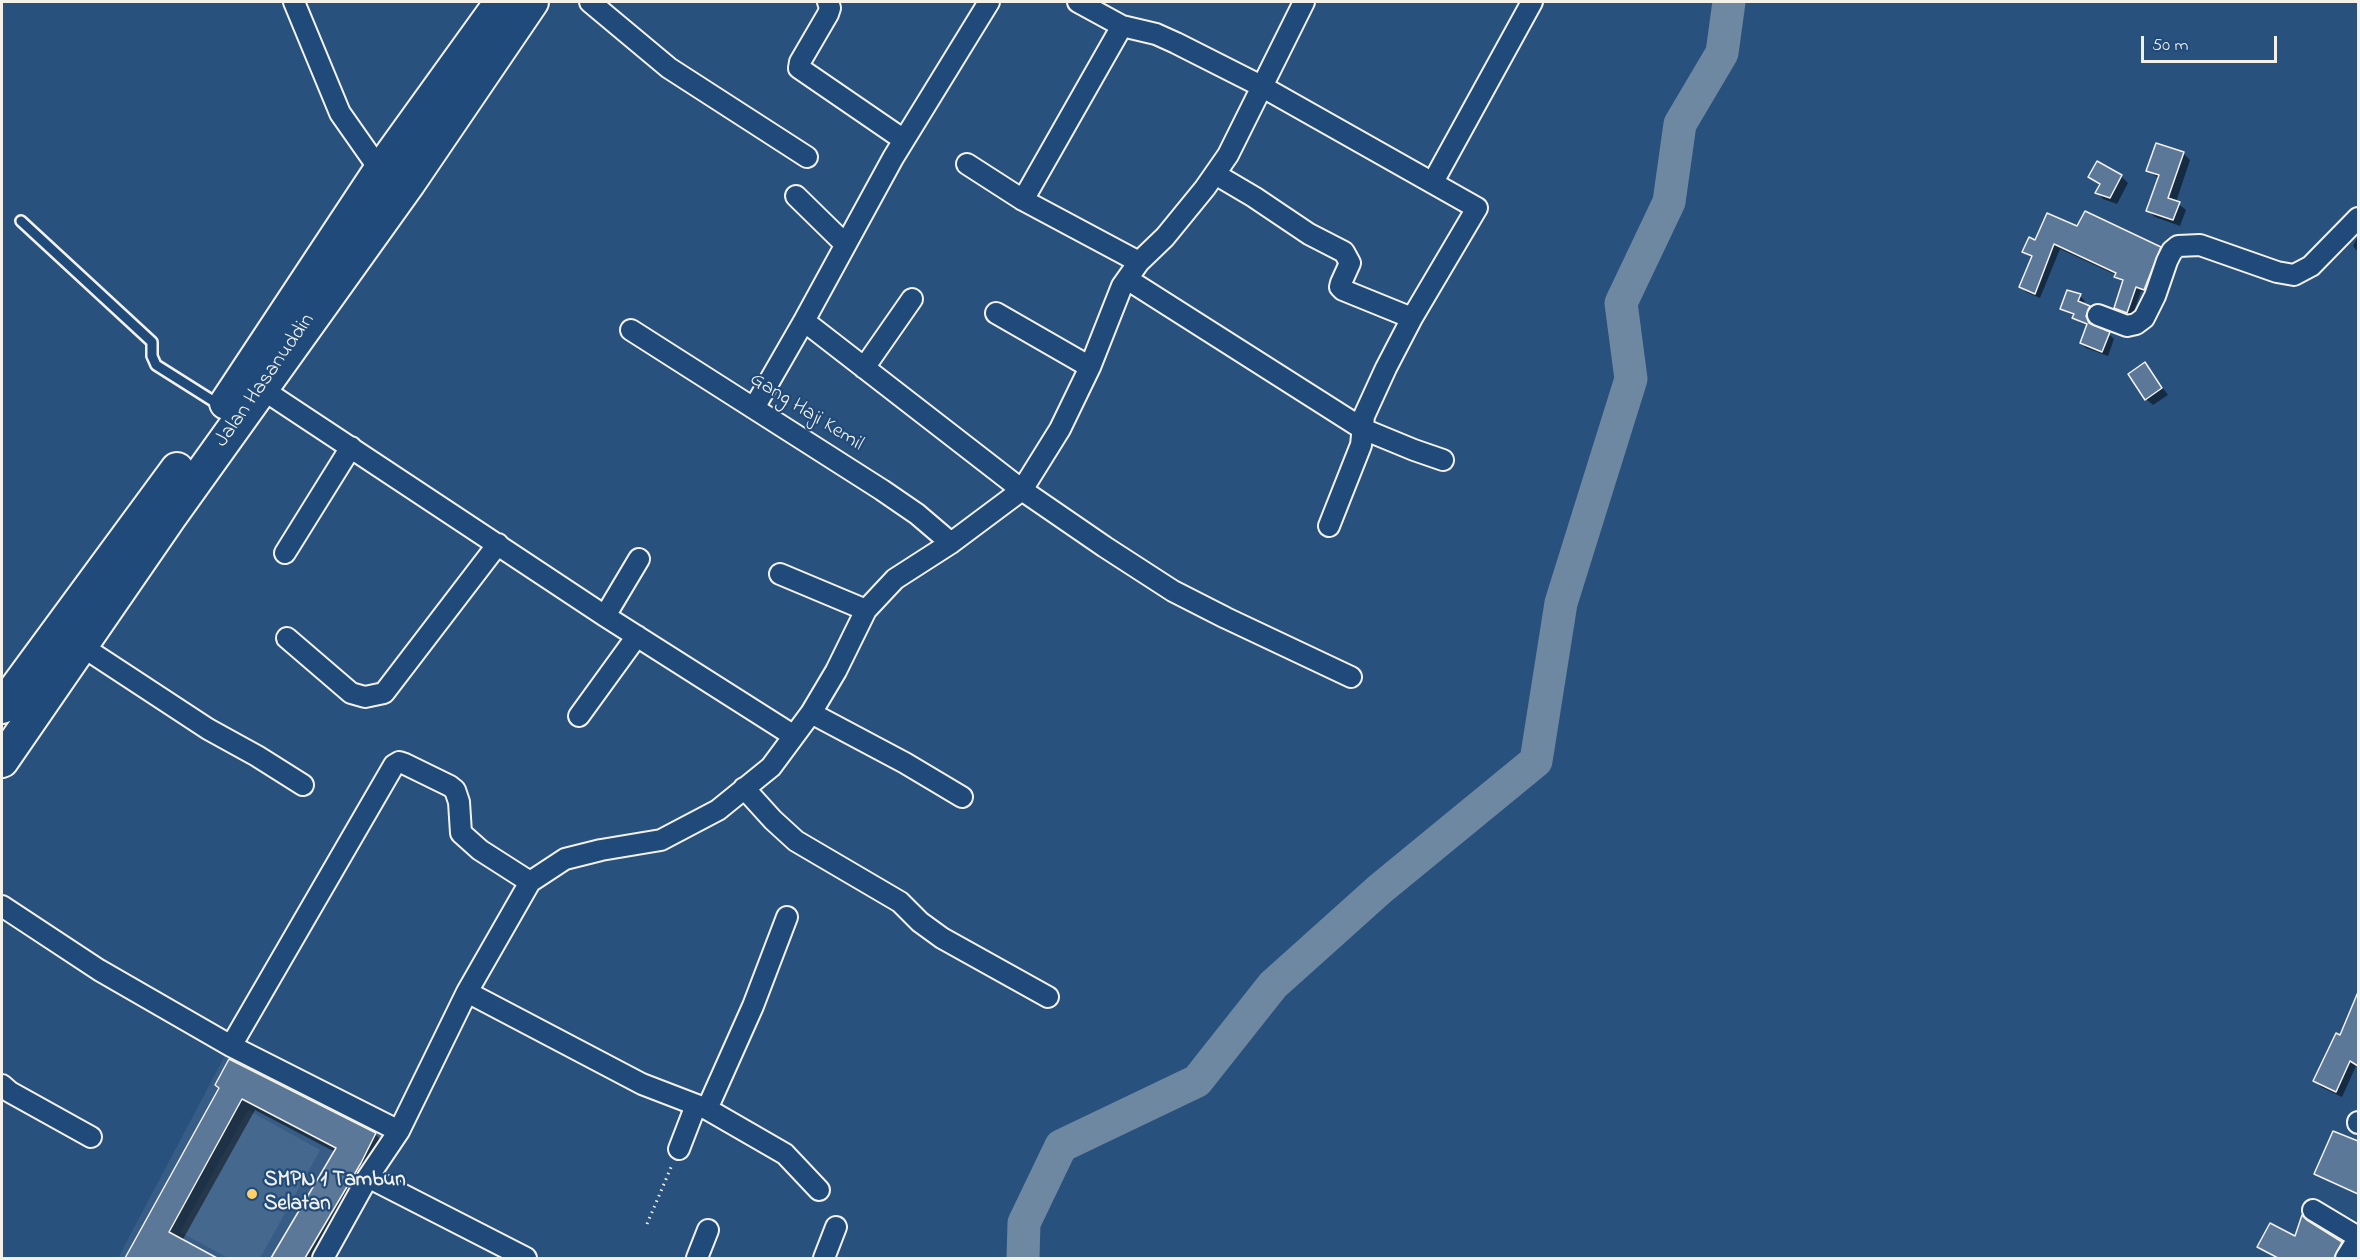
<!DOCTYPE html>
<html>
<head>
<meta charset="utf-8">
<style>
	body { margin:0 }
	#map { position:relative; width:2360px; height:1260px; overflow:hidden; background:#28517e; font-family:"Indie Flower",sans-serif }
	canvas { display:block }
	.frame { position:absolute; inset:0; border:3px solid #f4f1e8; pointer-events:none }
	.scale { position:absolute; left:2141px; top:36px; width:136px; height:27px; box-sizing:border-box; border:3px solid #f4f1e8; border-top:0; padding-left:8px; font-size:18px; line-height:21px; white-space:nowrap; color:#f4f1e8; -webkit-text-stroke:4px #1f4a7a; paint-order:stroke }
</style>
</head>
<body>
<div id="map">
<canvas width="2360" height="1260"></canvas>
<div class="frame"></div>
<div class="scale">50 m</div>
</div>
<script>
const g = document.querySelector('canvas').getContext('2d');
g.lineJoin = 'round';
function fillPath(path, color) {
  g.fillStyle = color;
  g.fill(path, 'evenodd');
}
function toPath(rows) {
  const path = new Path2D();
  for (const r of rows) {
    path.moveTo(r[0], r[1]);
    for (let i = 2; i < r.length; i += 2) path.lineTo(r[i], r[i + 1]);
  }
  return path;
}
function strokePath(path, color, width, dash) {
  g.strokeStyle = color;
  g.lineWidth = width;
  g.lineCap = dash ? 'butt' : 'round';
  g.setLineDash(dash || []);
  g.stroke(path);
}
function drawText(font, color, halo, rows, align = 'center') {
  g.font = font + ' "Indie Flower",sans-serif';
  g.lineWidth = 4.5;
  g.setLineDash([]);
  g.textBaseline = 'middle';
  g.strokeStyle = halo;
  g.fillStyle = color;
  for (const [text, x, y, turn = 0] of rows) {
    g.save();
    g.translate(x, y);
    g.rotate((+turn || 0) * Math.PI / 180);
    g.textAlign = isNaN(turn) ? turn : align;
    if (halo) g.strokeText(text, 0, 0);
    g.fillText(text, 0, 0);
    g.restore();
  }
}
fillPath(toPath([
	[229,1048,389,1130,317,1258,118,1258]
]), '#375d86');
fillPath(toPath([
	[248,1110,320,1150,260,1258,228,1258,180,1232]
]), '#45688e');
fillPath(toPath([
	[2183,153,2190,160,2176,202,2186,210,2180,226,2155,217,2148,211,2159,179,2148,170],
	[2121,176,2128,183,2117,204,2103,199,2097,192,2100,186,2090,177],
	[2078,228,2160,248,2165,254,2150,295,2141,291,2132,317,2121,313,2115,308,2124,283,2116,275,2060,249,2040,298,2026,292,2021,287,2032,258,2024,252,2036,242],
	[2358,236,2358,252,2353,246],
	[2080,296,2085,301,2083,305,2094,312,2090,322,2092,326,2109,334,2114,339,2108,356,2086,348,2081,343,2088,326,2079,322,2074,316,2062,308],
	[2145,364,2168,395,2153,405,2146,399],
	[2358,1010,2358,1067,2356,1066,2342,1097,2321,1087,2315,1081],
	[220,1088,375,1134,387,1146,323,1258,273,1258,335,1152,255,1110,182,1241,214,1258,127,1258],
	[2334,1132,2358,1143,2358,1195,2316,1173],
	[2295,1238,2341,1243,2347,1248,2341,1258,2276,1258,2259,1247]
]), '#0007');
strokePath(toPath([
	[1023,1258,1024,1223,1061,1146,1197,1081,1273,985,1380,889,1536,761,1561,603,1631,379,1621,303,1669,202,1680,124,1722,53,1729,2]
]), '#6e88a2', 33);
const building = toPath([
	[2156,143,2184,152,2168,198,2180,202,2173,220,2146,211,2159,175,2146,171,2156,143],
	[2097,161,2122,175,2110,198,2095,193,2100,184,2088,177,2097,161],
	[2085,211,2161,247,2144,290,2136,287,2127,313,2114,308,2123,280,2114,277,2116,273,2054,244,2035,294,2019,287,2032,256,2022,252,2029,237,2035,240,2047,213,2077,226,2085,211],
	[2067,290,2081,294,2078,301,2090,306,2086,316,2089,323,2110,332,2102,352,2080,343,2087,324,2072,318,2074,314,2060,309,2067,290],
	[2145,362,2162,388,2145,400,2128,374,2145,362],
	[2358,992,2358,1066,2350,1061,2336,1092,2313,1081,2336,1033,2340,1035,2358,992],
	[229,1059,376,1133,361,1163,305,1258,271,1258,336,1148,242,1099,169,1232,217,1258,125,1258,219,1088,215,1085,229,1059],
	[2333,1131,2358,1141,2358,1194,2314,1174,2333,1131],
	[2302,1215,2307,1220,2342,1242,2334,1258,2278,1258,2257,1247,2270,1223,2295,1236,2302,1215]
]);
fillPath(building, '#5b7899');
strokePath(building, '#f4f1e8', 1.5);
const service = toPath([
	[21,221,152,342,152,356,156,365,221,406]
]);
const minor = toPath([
	[294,2,340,113,380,170],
	[590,2,669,68,807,157],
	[828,2,830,8,828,14,800,62,799,68,904,140],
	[1078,2,1122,26,1156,34,1176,43,1261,86,1477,208,1412,318,1386,368,1364,416,1361,445,1329,526],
	[967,164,1023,200,1139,262],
	[1215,174,1254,197,1309,234,1344,252,1350,263,1341,283,1340,287,1343,290,1412,318],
	[1433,182,1532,2],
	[796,196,845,244],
	[1023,200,1122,26],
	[1127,279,1363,429,1414,450,1443,460],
	[996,313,1090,367],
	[2098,315,2127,326,2136,324,2144,318,2155,296,2167,261,2172,251,2178,246,2200,245,2277,272,2294,275,2311,266,2358,218],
	[804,321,1022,490,1105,547,1173,591,1226,618,1351,677],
	[631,330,882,490,917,514,951,543],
	[864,368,912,299],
	[262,389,605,616,794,736],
	[752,407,758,401,804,321,893,158,989,2],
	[285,553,351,447],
	[780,574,866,610],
	[605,616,639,559],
	[287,638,351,693,365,697,384,693,498,544],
	[80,645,208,729,257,756,303,785],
	[811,713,905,763,962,797],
	[579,716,637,636],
	[744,788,773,820,796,841,900,902,920,922,942,938,1048,997],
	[2,906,99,970,231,1046,399,1131],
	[467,992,642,1084,707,1109,785,1154,819,1190],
	[231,1046,394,765,399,762,405,764,450,786,455,790,459,802,461,833,480,850,530,882],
	[2,1085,10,1092,91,1137],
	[707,1109,753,1006,787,917],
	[2358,1122,2358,1123],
	[679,1149,696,1105],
	[368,1177,526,1258],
	[2313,1210,2358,1237],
	[323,1258,368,1177,399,1131,467,992,530,882,565,859,601,850,661,840,718,810,771,767,811,713,836,671,866,610,895,579,951,543,1022,490,1060,429,1090,367,1122,286,1139,262,1165,237,1205,188,1228,155,1304,2],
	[697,1258,708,1230],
	[824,1258,836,1227],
	[2346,1258,2358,1239]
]);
const trunk = toPath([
	[226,403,380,170,501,2],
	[2,707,177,469],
	[2,761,170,517,409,183,532,2]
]);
strokePath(service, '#f4f1e8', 14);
strokePath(minor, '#f4f1e8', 24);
strokePath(trunk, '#f4f1e8', 36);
strokePath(toPath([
	[647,1224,672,1165]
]), '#f4f1e8', 3, [1.5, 4.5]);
strokePath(service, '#1f4a7a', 9);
strokePath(minor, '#1f4a7a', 20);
strokePath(trunk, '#1f4a7a', 32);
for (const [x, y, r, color] of [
	[252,1194,6,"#ffd166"]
]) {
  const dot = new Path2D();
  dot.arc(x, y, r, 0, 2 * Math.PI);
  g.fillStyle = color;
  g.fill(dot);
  strokePath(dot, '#1f4a7a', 2);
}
drawText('21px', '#f4f1e8', '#1f4a7a', [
	["Jalan Hasanuddin",266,381,-55],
	["Gang Haji Kemil",806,413,32]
]);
drawText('bold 21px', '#f4f1e8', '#1f4a7a', [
	["SMPN 1 Tambun",264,1182],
	["Selatan",264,1206]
], 'left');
</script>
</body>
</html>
